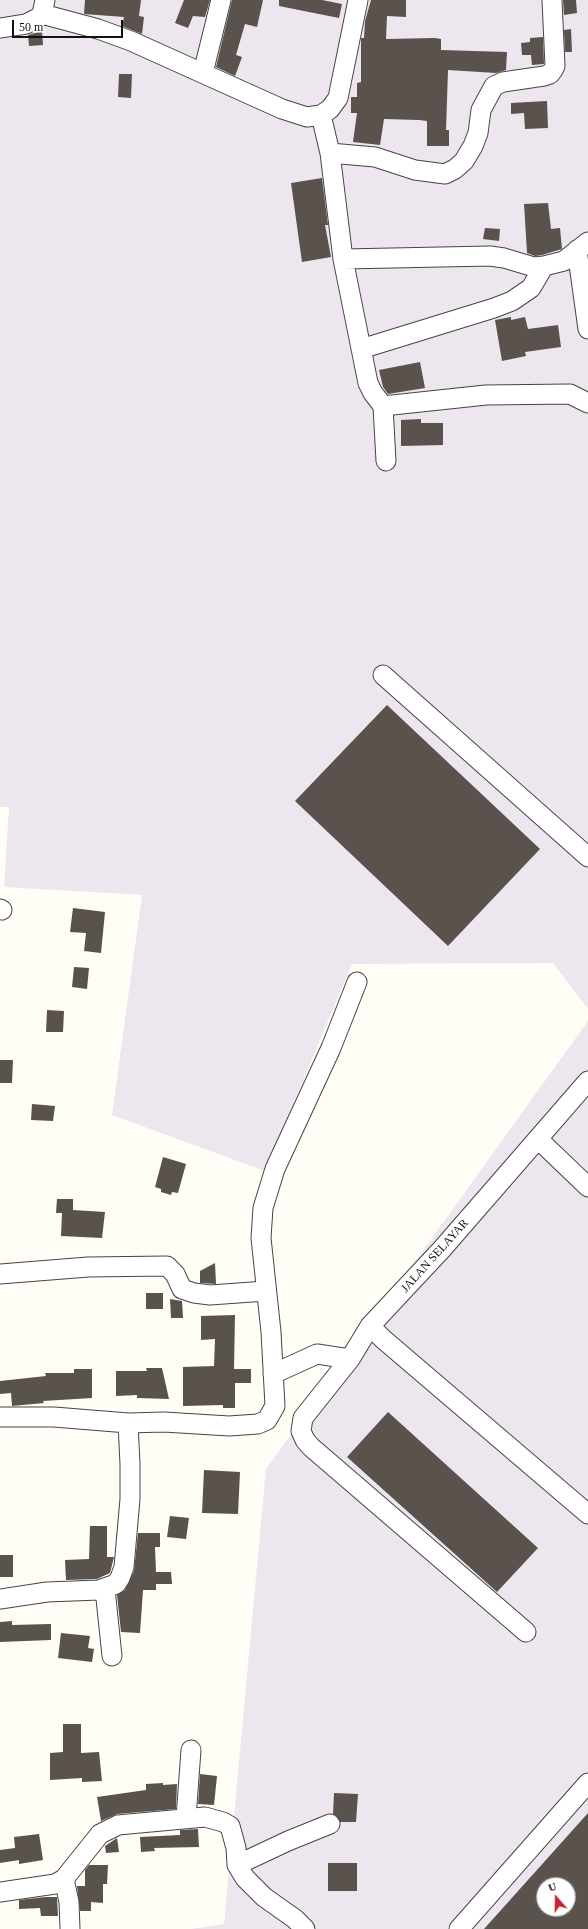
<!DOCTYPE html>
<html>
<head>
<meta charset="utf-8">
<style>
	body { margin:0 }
	#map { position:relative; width:588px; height:1929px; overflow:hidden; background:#fffdf5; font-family:Georgia,serif }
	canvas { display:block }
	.north { position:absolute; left:536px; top:1877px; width:40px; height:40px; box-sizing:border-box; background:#fff; border:1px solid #a0a0a0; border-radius:50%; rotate:340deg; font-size:11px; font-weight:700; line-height:16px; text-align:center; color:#111 }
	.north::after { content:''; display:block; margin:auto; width:14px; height:18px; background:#c4262e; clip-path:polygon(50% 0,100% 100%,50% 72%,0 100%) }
	.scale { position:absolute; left:12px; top:20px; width:111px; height:18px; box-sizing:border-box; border:2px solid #111; border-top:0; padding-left:5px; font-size:12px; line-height:14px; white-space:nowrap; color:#111; -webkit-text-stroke:3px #fff; paint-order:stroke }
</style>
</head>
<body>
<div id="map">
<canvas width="588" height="1929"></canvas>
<div class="north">U</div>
<div class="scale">50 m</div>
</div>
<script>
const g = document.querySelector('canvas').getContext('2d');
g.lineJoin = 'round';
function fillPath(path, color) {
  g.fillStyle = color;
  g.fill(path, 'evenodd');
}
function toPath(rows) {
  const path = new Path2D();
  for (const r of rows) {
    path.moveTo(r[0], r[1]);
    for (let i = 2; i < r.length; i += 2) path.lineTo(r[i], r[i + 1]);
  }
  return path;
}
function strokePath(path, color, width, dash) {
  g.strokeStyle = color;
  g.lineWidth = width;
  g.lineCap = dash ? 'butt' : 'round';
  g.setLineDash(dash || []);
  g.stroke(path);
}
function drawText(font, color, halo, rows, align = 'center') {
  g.font = font + ' Georgia,serif';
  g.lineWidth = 4;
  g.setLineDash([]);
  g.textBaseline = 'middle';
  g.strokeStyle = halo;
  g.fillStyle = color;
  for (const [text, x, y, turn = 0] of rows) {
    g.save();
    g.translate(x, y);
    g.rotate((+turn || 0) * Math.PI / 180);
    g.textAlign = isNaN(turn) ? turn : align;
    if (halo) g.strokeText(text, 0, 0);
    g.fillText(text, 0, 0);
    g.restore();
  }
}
fillPath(toPath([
	[0,0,588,0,588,1009,553,963,352,964,265,1171,112,1115,142,895,4,887,9,807,0,807],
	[588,1021,588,1929,191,1929,224,1924,266,1469],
	[544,1885,568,1885,568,1909,544,1909]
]), '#eee6ef');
fillPath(toPath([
	[85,0,141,0,139,16,144,17,142,34,122,26,124,17,84,14],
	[184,0,210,0,205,17,193,16,188,28,175,23],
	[232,0,263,0,257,27,245,24,236,55,242,57,235,76,216,67],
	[279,0,322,0,342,4,339,18,279,6],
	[371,0,406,0,406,17,387,16,386,39,435,38,441,39,441,50,507,52,506,70,496,73,448,70,446,130,449,130,449,146,427,146,427,121,419,120,384,119,380,145,353,142,357,113,351,113,351,97,357,97,357,83,361,82,361,38,364,38,365,21],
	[563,0,576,0,577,13,564,15],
	[571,29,572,52,565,52,564,30],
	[42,31,43,45,29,46,28,35],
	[543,37,544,64,532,65,531,55,522,55,521,43,530,42,530,38],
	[119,74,132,74,131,98,118,97],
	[547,101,548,128,525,129,524,113,511,114,511,103],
	[322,178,328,225,325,225,331,257,302,262,291,183],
	[548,203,551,229,560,228,562,249,542,255,535,256,527,253,524,204],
	[485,228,500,229,499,241,483,239],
	[511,317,511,320,525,317,528,329,558,325,561,347,525,352,526,356,502,361,495,320],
	[420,362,425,388,388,394,383,387,379,370],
	[421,419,421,423,443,423,443,445,401,446,401,420],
	[387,705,540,849,448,946,295,801],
	[73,908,105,912,101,953,84,951,86,933,70,932],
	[74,967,89,968,87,989,72,987],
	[47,1010,64,1011,63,1032,46,1032],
	[0,1060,13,1060,12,1083,0,1083],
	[32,1104,55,1106,53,1121,31,1120],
	[163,1157,186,1164,178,1193,172,1192,171,1195,161,1192,161,1189,155,1187],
	[57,1199,73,1199,73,1210,105,1212,102,1238,61,1236,62,1213,56,1213],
	[215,1263,216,1284,200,1283,200,1271],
	[146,1293,163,1293,163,1309,146,1309],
	[170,1299,182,1301,183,1318,171,1318],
	[235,1315,234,1369,251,1369,251,1383,235,1383,235,1408,223,1408,223,1405,183,1406,183,1367,214,1366,215,1339,201,1340,201,1316],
	[146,1368,162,1368,169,1399,137,1398,137,1395,116,1396,116,1371,147,1371],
	[74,1369,92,1369,92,1398,43,1401,44,1403,12,1406,11,1393,0,1394,0,1381,46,1376,45,1373,74,1373],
	[388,1412,538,1548,497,1592,347,1457],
	[204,1470,240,1472,238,1514,202,1513],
	[170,1516,189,1518,186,1539,167,1537],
	[90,1526,107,1526,107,1557,114,1557,110,1573,97,1579,66,1580,65,1560,89,1559],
	[138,1533,160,1533,160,1547,155,1547,156,1572,171,1572,172,1584,156,1584,156,1590,143,1590,140,1633,121,1632,117,1595,125,1590,134,1571],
	[0,1555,13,1555,13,1577,0,1577],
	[12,1621,12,1625,51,1624,51,1640,0,1642,0,1622],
	[61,1633,90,1636,88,1648,94,1649,92,1662,58,1658],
	[63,1724,81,1724,81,1753,99,1752,102,1781,82,1782,82,1778,50,1780,50,1753,63,1752],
	[200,1774,217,1776,214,1805,198,1804],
	[163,1783,163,1785,177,1784,176,1809,117,1814,101,1821,97,1797,146,1790,146,1784],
	[334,1793,358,1794,356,1822,340,1822,337,1816,333,1814],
	[588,1813,588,1929,484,1929],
	[544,1885,568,1885,568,1909,544,1909],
	[198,1829,199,1847,154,1848,155,1851,141,1852,140,1837,180,1835,180,1830],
	[39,1834,43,1860,19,1864,19,1860,0,1863,0,1850,15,1848,14,1837],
	[117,1838,119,1852,106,1853,105,1846],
	[328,1863,357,1863,357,1891,328,1891],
	[89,1865,108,1865,107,1884,103,1884,103,1903,91,1902,91,1911,80,1911,77,1886,85,1886,85,1870],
	[45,1897,57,1897,58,1916,41,1916,40,1908,19,1909,19,1900]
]), '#5a524d');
const minor = toPath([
	[42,14,98,29,131,41,282,109,307,117,321,115,330,109,338,98,358,0],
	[0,28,26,24,38,18,42,14,45,0],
	[203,73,221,0],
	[321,115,330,153,343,259,368,383,373,393,383,406,386,461],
	[330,153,375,157,415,170,445,174,455,169,464,161,473,146,478,133,481,110,494,86,503,82,544,76,550,74,553,70,555,66,552,0],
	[577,250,588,329],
	[343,259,490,256,504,258,534,267,544,266,564,261,588,242],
	[361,349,494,308,512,301,531,288,544,266],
	[383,406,486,395,570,394,588,403],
	[383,675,588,857],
	[0,909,2,910],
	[538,1139,588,1187],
	[0,1274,88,1267,167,1266,175,1274,182,1289,194,1293,210,1295,266,1291],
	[370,1326,383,1339,588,1514],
	[273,1374,317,1354,350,1359],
	[0,1417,54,1417,128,1423,164,1422,229,1426,258,1424,267,1420,275,1406,271,1332,261,1238,263,1208,275,1169,331,1048,357,982],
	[105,1589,112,1656],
	[0,1599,47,1592,99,1590,116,1584,120,1578,124,1567,130,1499,130,1464,128,1423],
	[526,1632,311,1447,305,1440,301,1431,303,1418,350,1359,370,1326,442,1249,588,1081],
	[186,1818,191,1750],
	[237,1865,288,1841,330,1824],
	[64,1879,69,1902,70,1929],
	[0,1892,55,1884,64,1879,100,1834,118,1825,205,1817,223,1822,230,1826,236,1848,237,1865,245,1878,264,1897,295,1919,305,1929],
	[459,1929,588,1783]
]);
strokePath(minor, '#444', 21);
strokePath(minor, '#fff', 19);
drawText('12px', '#111', '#fff', [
	["JALAN SELAYAR",435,1256,-48]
]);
</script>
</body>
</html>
